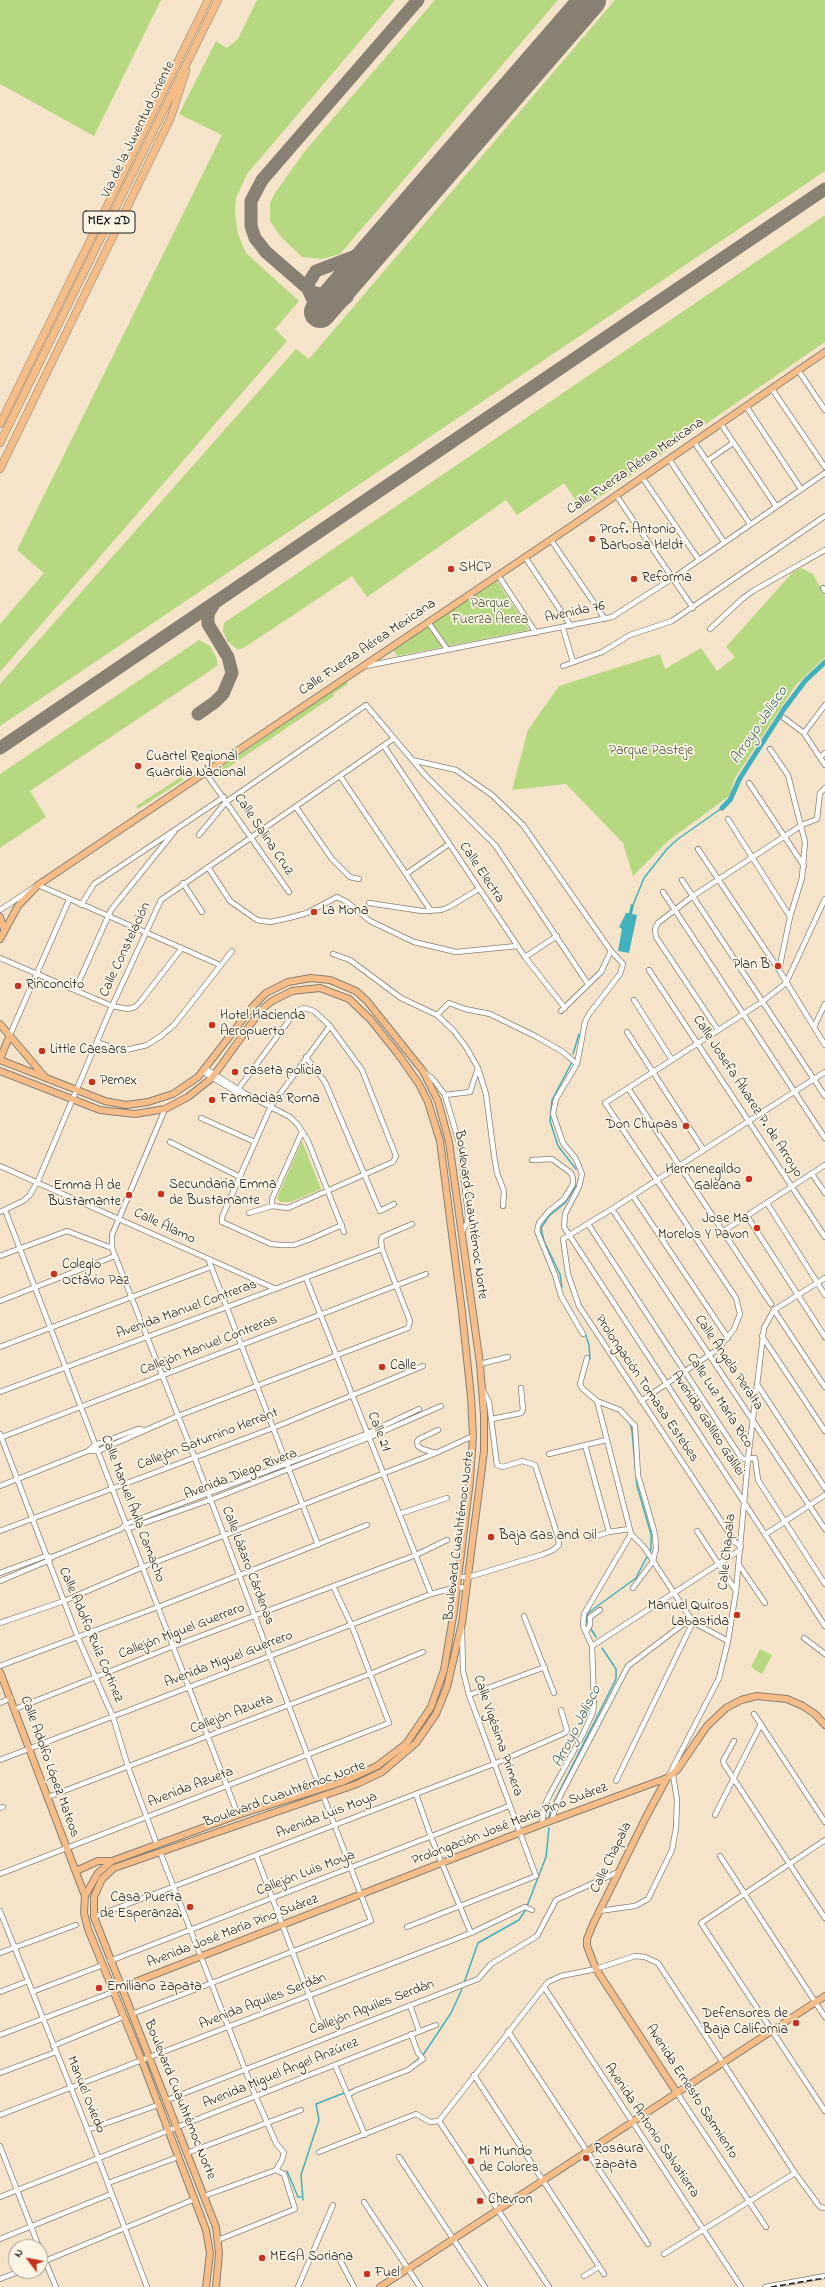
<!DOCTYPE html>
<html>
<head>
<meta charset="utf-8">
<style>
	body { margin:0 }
	#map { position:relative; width:825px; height:2287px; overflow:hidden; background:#f5e4ca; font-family:"Indie Flower",sans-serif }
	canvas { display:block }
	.north { position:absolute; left:8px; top:2239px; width:40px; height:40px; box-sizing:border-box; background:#fcf5e5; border:1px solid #a29e95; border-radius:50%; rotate:302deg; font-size:11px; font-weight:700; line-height:16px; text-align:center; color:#1c1c1c }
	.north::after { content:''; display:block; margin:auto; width:14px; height:18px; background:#c8321e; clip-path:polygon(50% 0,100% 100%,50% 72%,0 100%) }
</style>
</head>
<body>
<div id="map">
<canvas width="825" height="2287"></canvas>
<div class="north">N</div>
</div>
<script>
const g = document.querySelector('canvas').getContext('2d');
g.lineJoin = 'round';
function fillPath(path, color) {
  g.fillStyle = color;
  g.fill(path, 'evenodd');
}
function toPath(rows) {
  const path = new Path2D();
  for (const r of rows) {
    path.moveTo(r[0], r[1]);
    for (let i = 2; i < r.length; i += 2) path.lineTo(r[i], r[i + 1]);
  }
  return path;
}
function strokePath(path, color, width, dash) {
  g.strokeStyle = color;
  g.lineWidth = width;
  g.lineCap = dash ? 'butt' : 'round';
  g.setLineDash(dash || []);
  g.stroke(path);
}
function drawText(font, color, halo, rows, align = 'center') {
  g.font = font + ' "Indie Flower",sans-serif';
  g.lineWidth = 3.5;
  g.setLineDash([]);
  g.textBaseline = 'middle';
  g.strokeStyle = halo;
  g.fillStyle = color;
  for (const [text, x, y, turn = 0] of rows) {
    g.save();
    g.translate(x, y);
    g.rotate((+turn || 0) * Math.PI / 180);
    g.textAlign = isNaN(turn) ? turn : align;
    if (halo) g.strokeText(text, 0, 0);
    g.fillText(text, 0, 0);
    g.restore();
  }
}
fillPath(toPath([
	[0,0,161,0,94,136,0,84],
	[257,0,395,0,247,174,236,198,235,212,238,234,246,253,299,301,275,329,287,341,0,672,0,624,44,573,17,550,222,135,179,114,216,41,227,48,238,39],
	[435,0,558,0,340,254,322,259,302,257,281,237,270,221,270,203,275,193,305,151],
	[615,0,825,0,825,171,0,726,0,684,296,349,309,359],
	[825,215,825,342,582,509,564,483,517,515,506,500,367,597,352,576,245,647,238,650,227,641,223,631,224,623],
	[801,568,813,574,825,596,825,657,795,686,735,778,729,796,668,841,633,876,623,843,566,784,512,790,528,730,559,686,660,654,665,669,701,648,717,671,735,657,726,647,792,573],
	[497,581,529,630,397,656,393,649],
	[199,640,210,646,217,659,217,666,30,791,46,817,0,848,0,774],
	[346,681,348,684,333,694,334,696,214,777,214,773,221,767],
	[181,777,183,780,138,809,136,806],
	[302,1141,321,1189,291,1202,280,1202,277,1198],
	[760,1649,772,1655,762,1674,751,1667]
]), '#b6d880');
fillPath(toPath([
	[631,904,634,905,632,914,637,915,629,953,618,951,622,929,619,927,626,913,629,913]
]), '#42b1be');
strokePath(toPath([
	[633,905,644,878,667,849,678,839,722,808],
	[573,1054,579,1034],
	[572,1062,552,1100,550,1121,558,1146,576,1169],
	[562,1287,560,1274,544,1241,541,1228,549,1216,565,1203,576,1185],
	[585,1333,589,1345,590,1359],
	[596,1637,586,1621,588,1613,636,1578,651,1549,651,1534,637,1486,632,1431,630,1423],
	[549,1818,551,1808,616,1679,616,1669,602,1648],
	[527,1906,546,1857,549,1828],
	[464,1983,478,1943,519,1920,526,1909],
	[410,2066,423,2055,451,2013,462,1989],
	[287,2171,298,2197,301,2197],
	[303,2200,301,2175,319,2120,316,2104,406,2069]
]), '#42b1be', 1.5);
strokePath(toPath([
	[722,808,730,800,740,778,784,709,805,681,825,662]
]), '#42b1be', 5);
strokePath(toPath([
	[355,271,350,280,347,297,337,306,324,307,313,300,308,289,309,282,316,271,371,250,380,243],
	[340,289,326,295,312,292,266,252,255,238,251,226,251,201,262,180,418,0],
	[198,714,215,702,223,694,232,673,228,657,208,624,208,614,214,604],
	[0,748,825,189]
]), '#888073', 13);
strokePath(toPath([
	[320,312,590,0]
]), '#888073', 32);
const minor = toPath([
	[798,370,825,410],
	[772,389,825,467],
	[746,406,801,489],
	[721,424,776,506],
	[694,442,750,524],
	[669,459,724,542],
	[707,461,733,443],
	[642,477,699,560],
	[616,495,693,608],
	[551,540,605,619],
	[525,557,571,626],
	[498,575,536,633],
	[823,588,825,591],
	[428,622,447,649],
	[563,628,573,662],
	[710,629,742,599,753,591,825,550],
	[366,666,612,617,673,578,825,473],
	[563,666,602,652,630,635,672,621,825,516],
	[784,718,804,733,825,765],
	[804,733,825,705],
	[384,746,525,957,565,1008],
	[770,749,788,775,805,842,802,878,790,917,779,970],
	[820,757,825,753],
	[412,760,456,770,492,795,523,825,611,951,623,964,620,974,589,1014,585,1022,577,1064,556,1099,553,1114,563,1143,576,1159,582,1174,579,1187,565,1214,564,1227,825,1626],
	[205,772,289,892],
	[340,776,431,911],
	[749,783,804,866],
	[296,807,332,859,350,877,359,879],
	[728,819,790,917],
	[199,835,226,802,366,705,425,775,495,845,588,984],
	[698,849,779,970,825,1045],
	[208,867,230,901,257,920,270,922,289,918,307,913,337,897,347,902,370,921,414,942,456,952,517,946],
	[406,874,449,844],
	[682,880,825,1096],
	[183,883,202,912],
	[663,892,825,1138],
	[369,903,422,911,441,910,449,907,479,889],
	[81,905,94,884,224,797],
	[0,910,38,885,220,965],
	[333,954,350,960,401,998,437,1015,453,1030,466,1047,478,1068,486,1094,494,1155,497,1173,504,1191,503,1206],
	[525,957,557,936],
	[0,958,112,1006,128,1009,135,1007,140,1002,182,948],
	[649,970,825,1237],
	[75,990,111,910,174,832],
	[634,1000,672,1060],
	[561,1011,601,972,611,951],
	[437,1015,449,1003,465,1009,490,1014,537,1037,563,1052,577,1064],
	[330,1026,271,1106,222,1217,222,1222,271,1244,281,1245,294,1245,308,1240,342,1225],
	[814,1027,825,1004],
	[718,1030,656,937,655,929,658,923,693,896,802,825,817,819,820,793,825,788],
	[627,1032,703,1149],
	[9,1037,69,900],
	[97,1042,122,1051,147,1045,161,1036,174,1025,232,951],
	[306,1057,325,1082,380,1211,394,1204],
	[206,1069,244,1093,290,1117,298,1125,308,1141,344,1232],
	[203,1072,238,1093],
	[424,1072,433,1079,445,1095,460,1146,468,1215,467,1223,462,1232],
	[628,1088,771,1304],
	[236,1092,293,1015,298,1010,304,1008,314,1011,330,1026,362,1070,396,1156,393,1162,288,1208,272,1206,249,1213],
	[445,1095,470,1092,478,1068],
	[165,1109,112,1235,112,1248,194,1456,320,1788],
	[201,1118,255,1142],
	[170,1142,240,1177],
	[532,1160,552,1159,571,1173,573,1178,573,1184,564,1199,549,1211,539,1223,537,1231,555,1275,561,1296,583,1334],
	[0,1166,276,1289],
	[812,1174,825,1193],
	[633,1196,728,1338],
	[767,1203,825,1295],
	[272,1206,272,1199,302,1132],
	[612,1209,825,1529],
	[5,1210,238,1815],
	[0,1212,23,1201,29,1196,38,1181,112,1006,161,900,393,739],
	[747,1216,825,1337],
	[588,1224,740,1456,743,1459,755,1458,758,1480,825,1584],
	[722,1232,825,1165],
	[0,1256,67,1231,112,1248],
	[209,1261,318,1545],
	[306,1278,431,1594],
	[0,1301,115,1256],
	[774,1310,825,1387],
	[762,1336,825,1431],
	[0,1347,211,1267],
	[587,1358,580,1384,582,1388,597,1401,620,1410,635,1426,638,1475,655,1534,656,1548,653,1561,633,1588],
	[480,1364,508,1357],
	[757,1384,825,1488],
	[0,1392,382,1249],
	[597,1401,631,1534,644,1547,693,1622,728,1641],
	[641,1401,718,1349,734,1329,740,1314,736,1298,605,1103,762,1002,786,983,825,899],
	[492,1419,521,1413,523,1410,521,1388],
	[0,1434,78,1638,113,1717,128,1767,157,1845],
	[0,1438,426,1274],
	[585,1445,609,1532],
	[88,1451,98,1451,178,1416,408,1328,410,1321,382,1249,381,1240,382,1237,412,1224],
	[436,1453,422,1449,418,1446,417,1442,419,1439,438,1430],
	[549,1454,606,1440],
	[0,1486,88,1451,95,1445,138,1429,145,1430],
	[399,1514,447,1498],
	[127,1529,210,1500,368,1438,441,1406],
	[0,1531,273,1428,423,1366],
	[697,1531,736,1591],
	[766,1534,825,1495],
	[590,1538,609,1532,629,1529],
	[741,1547,735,1542,579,1306,568,1274,563,1239,612,1209,825,1072],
	[739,1565,765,1603],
	[0,1573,46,1556,52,1557,121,1529,126,1524,366,1434,419,1409],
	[459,1577,469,1577,544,1554,553,1550,559,1545,558,1537,535,1465,522,1461,503,1467,497,1465,489,1402,483,1390],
	[0,1581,50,1560],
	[524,1616,554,1693],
	[0,1623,64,1601,143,1567,436,1453,473,1436],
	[586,1632,590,1625,590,1617,600,1610],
	[804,1638,825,1654],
	[592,1646,740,1550],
	[0,1666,158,1607,367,1525],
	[469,1695,545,1667],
	[0,1703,11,1698],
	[15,1709,174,1646,416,1555,447,1540],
	[754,1714,825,1822],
	[734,1741,723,1761,724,1764,825,1918],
	[0,1760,431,1594,457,1587,467,1588],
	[668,1777,719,1678,728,1641,736,1591,748,1459,764,1328,774,1310,825,1278],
	[616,1781,693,1622],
	[416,1794,431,1837,471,1933],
	[48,1797,370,1674,423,1652],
	[0,1808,3,1807],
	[715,1815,761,1724],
	[552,1821,556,1804,628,1666,690,1619],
	[542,1824,544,1807,550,1794,583,1734,593,1712,594,1703,592,1646,583,1626,584,1614,631,1534],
	[825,1840,701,1923,825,2111],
	[160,1852,255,2095,276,2143,284,2153,282,2160,276,2170,284,2174,295,2209,218,2240],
	[256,1855,321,2027],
	[720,1856,825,2017],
	[0,1874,389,1723,351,1624,333,1586],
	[0,1911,85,2123,147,2287],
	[599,1911,635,1906,648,1899,672,1850,676,1828,677,1800,673,1775],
	[94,1917,494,1764,565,1733,567,1730,561,1710],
	[407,1927,536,1876,469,1695,463,1671,462,1629],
	[0,1953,76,1925],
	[110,1961,509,1806],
	[544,1987,741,2287],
	[0,1992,28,1981],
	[32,1992,103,1965],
	[410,2005,419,2031],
	[132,2014,371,1921,323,1795],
	[508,2031,648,2244],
	[0,2035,113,1992],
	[53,2046,123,2017],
	[335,2065,365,2135],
	[0,2073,56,2052],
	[474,2075,604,2274],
	[677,2093,766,2227],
	[348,2095,354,2091,408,2070,423,2059,418,2053,411,2034],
	[167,2100,478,1979,491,1964,537,1936,556,1900,618,1872],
	[0,2115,471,1933,525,1907,532,1910],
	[439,2121,548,1982,561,1976,596,1969,635,1956,645,1957,658,1963,795,2173,820,2207,824,2208],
	[439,2121,549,2287],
	[87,2130,158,2105],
	[0,2146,39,2247],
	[319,2152,416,2114,430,2122,439,2121],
	[187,2153,301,2110],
	[399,2157,485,2287],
	[108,2183,178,2157],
	[204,2196,276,2170],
	[0,2197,436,2025],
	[364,2202,420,2287],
	[0,2239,111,2194],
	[40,2249,56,2287],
	[664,2254,795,2173],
	[340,2260,354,2287],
	[40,2263,195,2199],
	[584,2276,599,2267],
	[0,2279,21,2271],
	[298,2287,333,2205],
	[765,2287,825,2276]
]);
const major = toPath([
	[0,917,4,929],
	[0,939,18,906,38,885,573,525,825,352],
	[0,1024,44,1076],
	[0,1059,9,1037],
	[0,1060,105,1101,126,1105,148,1102,173,1094,198,1077,254,1005,266,993,288,982,311,978,330,980,356,991,367,1001,423,1071,438,1101,449,1142,480,1364,484,1415,484,1451,462,1623,447,1687,436,1714,416,1743,382,1772,357,1784,114,1868,102,1879,94,1897,94,1917,216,2227,219,2253,216,2287],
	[0,1071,100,1110,135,1114,165,1109,188,1097,212,1078,261,1010,272,1001,292,991,320,988,349,999,370,1019,398,1054,419,1084,428,1102,440,1141,462,1312,471,1397,473,1436,470,1481,454,1611,444,1670,431,1707,406,1744,377,1766,342,1782,238,1815,112,1861,98,1873,85,1896,84,1913,88,1929,142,2061,206,2230,210,2253,206,2287],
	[0,1672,85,1896],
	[667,1778,646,1817,593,1924,587,1939,587,1946,596,1969,677,2093],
	[76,1871,98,1861,112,1861],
	[117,1989,542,1824,667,1778,677,1770,707,1726,726,1708,741,1700,757,1696,787,1699,803,1706,815,1714,825,1725],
	[380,2287,825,1996]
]);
const highway = toPath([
	[0,424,208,0],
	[0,443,218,0],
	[0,469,171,117,186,71]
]);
strokePath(minor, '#888073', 6);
strokePath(major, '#888073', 8);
strokePath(highway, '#888073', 8);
strokePath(minor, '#fff', 4.5);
strokePath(major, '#f7bd88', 6);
strokePath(highway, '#f7bd88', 7);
strokePath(toPath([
	[771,2287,825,2278]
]), '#1c1c1c', 1.5, [6, 3]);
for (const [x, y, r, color] of [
	[592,539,4,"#c8321e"],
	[451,569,4,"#c8321e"],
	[634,579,4,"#c8321e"],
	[138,766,4,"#c8321e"],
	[314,912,4,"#c8321e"],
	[778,966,4,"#c8321e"],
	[18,986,4,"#c8321e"],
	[212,1025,4,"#c8321e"],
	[42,1051,4,"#c8321e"],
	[235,1072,4,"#c8321e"],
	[92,1082,4,"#c8321e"],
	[212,1100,4,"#c8321e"],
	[686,1126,4,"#c8321e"],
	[749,1179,4,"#c8321e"],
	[161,1194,4,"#c8321e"],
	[129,1195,4,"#c8321e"],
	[757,1228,4,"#c8321e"],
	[54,1274,4,"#c8321e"],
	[382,1367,4,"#c8321e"],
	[491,1537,4,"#c8321e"],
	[737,1615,4,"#c8321e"],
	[190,1907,4,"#c8321e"],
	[99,1988,4,"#c8321e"],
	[796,2023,4,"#c8321e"],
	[586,2158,4,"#c8321e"],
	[471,2161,4,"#c8321e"],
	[480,2201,4,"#c8321e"],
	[262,2258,4,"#c8321e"],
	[367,2274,4,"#c8321e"]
]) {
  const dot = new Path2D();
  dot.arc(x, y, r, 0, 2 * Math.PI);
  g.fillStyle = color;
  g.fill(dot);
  strokePath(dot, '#fcf5e5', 1.5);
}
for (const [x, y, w] of [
	[109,222,52]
]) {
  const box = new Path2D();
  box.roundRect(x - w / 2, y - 11, w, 22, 3);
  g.fillStyle = '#fcf5e5';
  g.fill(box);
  strokePath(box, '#1c1c1c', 1);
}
drawText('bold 13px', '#1c1c1c', null, [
	["MEX 2D",109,222]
]);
drawText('14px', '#1c1c1c', '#fcf5e5', [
	["Via de la Juventud Oriente",139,130,-64],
	["Calle Fuerza Aérea Mexicana",636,467,-34],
	["Avenida 76",575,613,-12],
	["Calle Fuerza Aérea Mexicana",368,648,-34],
	["Calle Salina Cruz",263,835,56],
	["Calle Electra",481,873,56],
	["Calle Constelación",126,950,-65],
	["Calle Josefa Álvarez P. de Arroyo",747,1097,57],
	["Boulevard Cuauhtémoc Norte",470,1215,82],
	["Calle Álamo",164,1227,25],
	["Avenida Manuel Contreras",187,1310,-20],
	["Callejón Manuel Contreras",209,1346,-21],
	["Calle Ángela Peralta",728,1363,56],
	["Prolongación Tomasa Estebes",646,1389,56],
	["Calle Luz María Rico",719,1401,57],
	["Avenida Galileo Galilei",707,1424,57],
	["Calle 21",378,1432,68],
	["Callejón Saturnino Herrant",208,1440,-21],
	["Avenida Diego Rivera",241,1475,-21],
	["Calle Manuel Ávila Camacho",132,1509,69],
	["Boulevard Cuauhtémoc Norte",460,1536,-83],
	["Calle Chapala",728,1552,-84],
	["Calle Lázaro Cárdenas",247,1566,69],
	["Callejón Miguel Guerrero",182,1632,-21],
	["Calle Adolfo Ruíz Cortinez",90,1635,67],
	["Avenida Miguel Guerrero",229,1660,-21],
	["Callejón Azueta",232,1715,-21],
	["Calle Vigésima Primera",497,1736,71],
	["Calle Adolfo López Mateos",49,1767,70],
	["Avenida Azueta",191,1788,-21],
	["Boulevard Cuauhtémoc Norte",285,1795,-20],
	["Avenida Luis Moya",327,1816,-21],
	["Prolongaciòn José María Pino Suárez",510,1825,-21],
	["Calle Chapala",612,1858,-64],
	["Callejón Luis Moya",306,1874,-21],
	["Avenida José María Pino Suárez",233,1932,-21],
	["Avenida Aquiles Serdán",263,2002,-21],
	["Callejón Aquiles Serdán",372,2008,-21],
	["Avenida Miguel Ángel Anzúrez",281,2074,-22],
	["Avenida Ernesto Sarmiento",691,2092,57],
	["Manuel Oviedo",85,2095,68],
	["Boulevard Cuauhtémoc Norte",179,2100,68],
	["Avenida Antonio Salvatierra",651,2131,56]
]);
drawText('14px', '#1c1c1c', '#fcf5e5', [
	["Prof. Antonio",600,531],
	["Barbosa Heldt",600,547],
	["SHCP",459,569],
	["Reforma",642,579],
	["Cuartel Regional",146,758],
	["Guardia Nacional",146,774],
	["La Mona",322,912],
	["Plan B",770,966,"right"],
	["Rinconcito",26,986],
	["Hotel Hacienda",220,1017],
	["Aeropuerto",220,1033],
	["Little Caesars",50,1051],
	["caseta policia",243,1072],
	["Pemex",100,1082],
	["Farmacias Roma",220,1100],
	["Don Chupas",678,1126,"right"],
	["Hermenegildo",741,1171,"right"],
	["Galeana",741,1187,"right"],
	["Secundaria Emma",169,1186],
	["de Bustamante",169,1202],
	["Emma A de",121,1187,"right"],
	["Bustamante",121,1203,"right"],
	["Jose Ma",749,1220,"right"],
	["Morelos Y Pavon",749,1236,"right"],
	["Colegio",62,1266],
	["Octavio Paz",62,1282],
	["Calle",390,1367],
	["Baja Gas and Oil",499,1537],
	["Manuel Quiros",729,1607,"right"],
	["Labastida",729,1623,"right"],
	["Casa Puerta",182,1899,"right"],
	["de Esperanza.",182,1915,"right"],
	["Emiliano Zapata",107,1988],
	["Defensores de",788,2015,"right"],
	["Baja California",788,2031,"right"],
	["Rosaura",594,2150],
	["Zapata",594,2166],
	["Mi Mundo",479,2153],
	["de Colores",479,2169],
	["Chevron",488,2201],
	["MEGA Soriana",270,2258],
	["Fuel",375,2274]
], 'left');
drawText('14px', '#4a543a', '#fcf5e5', [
	["Parque",490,605],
	["Fuerza Aerea",490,621],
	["Parque Pasteje",651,752]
]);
drawText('italic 15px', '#2d5f65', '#fcf5e5', [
	["Arroyo Jalisco",760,726,-56],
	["Arroyo Jalisco",578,1727,-63]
]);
</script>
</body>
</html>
